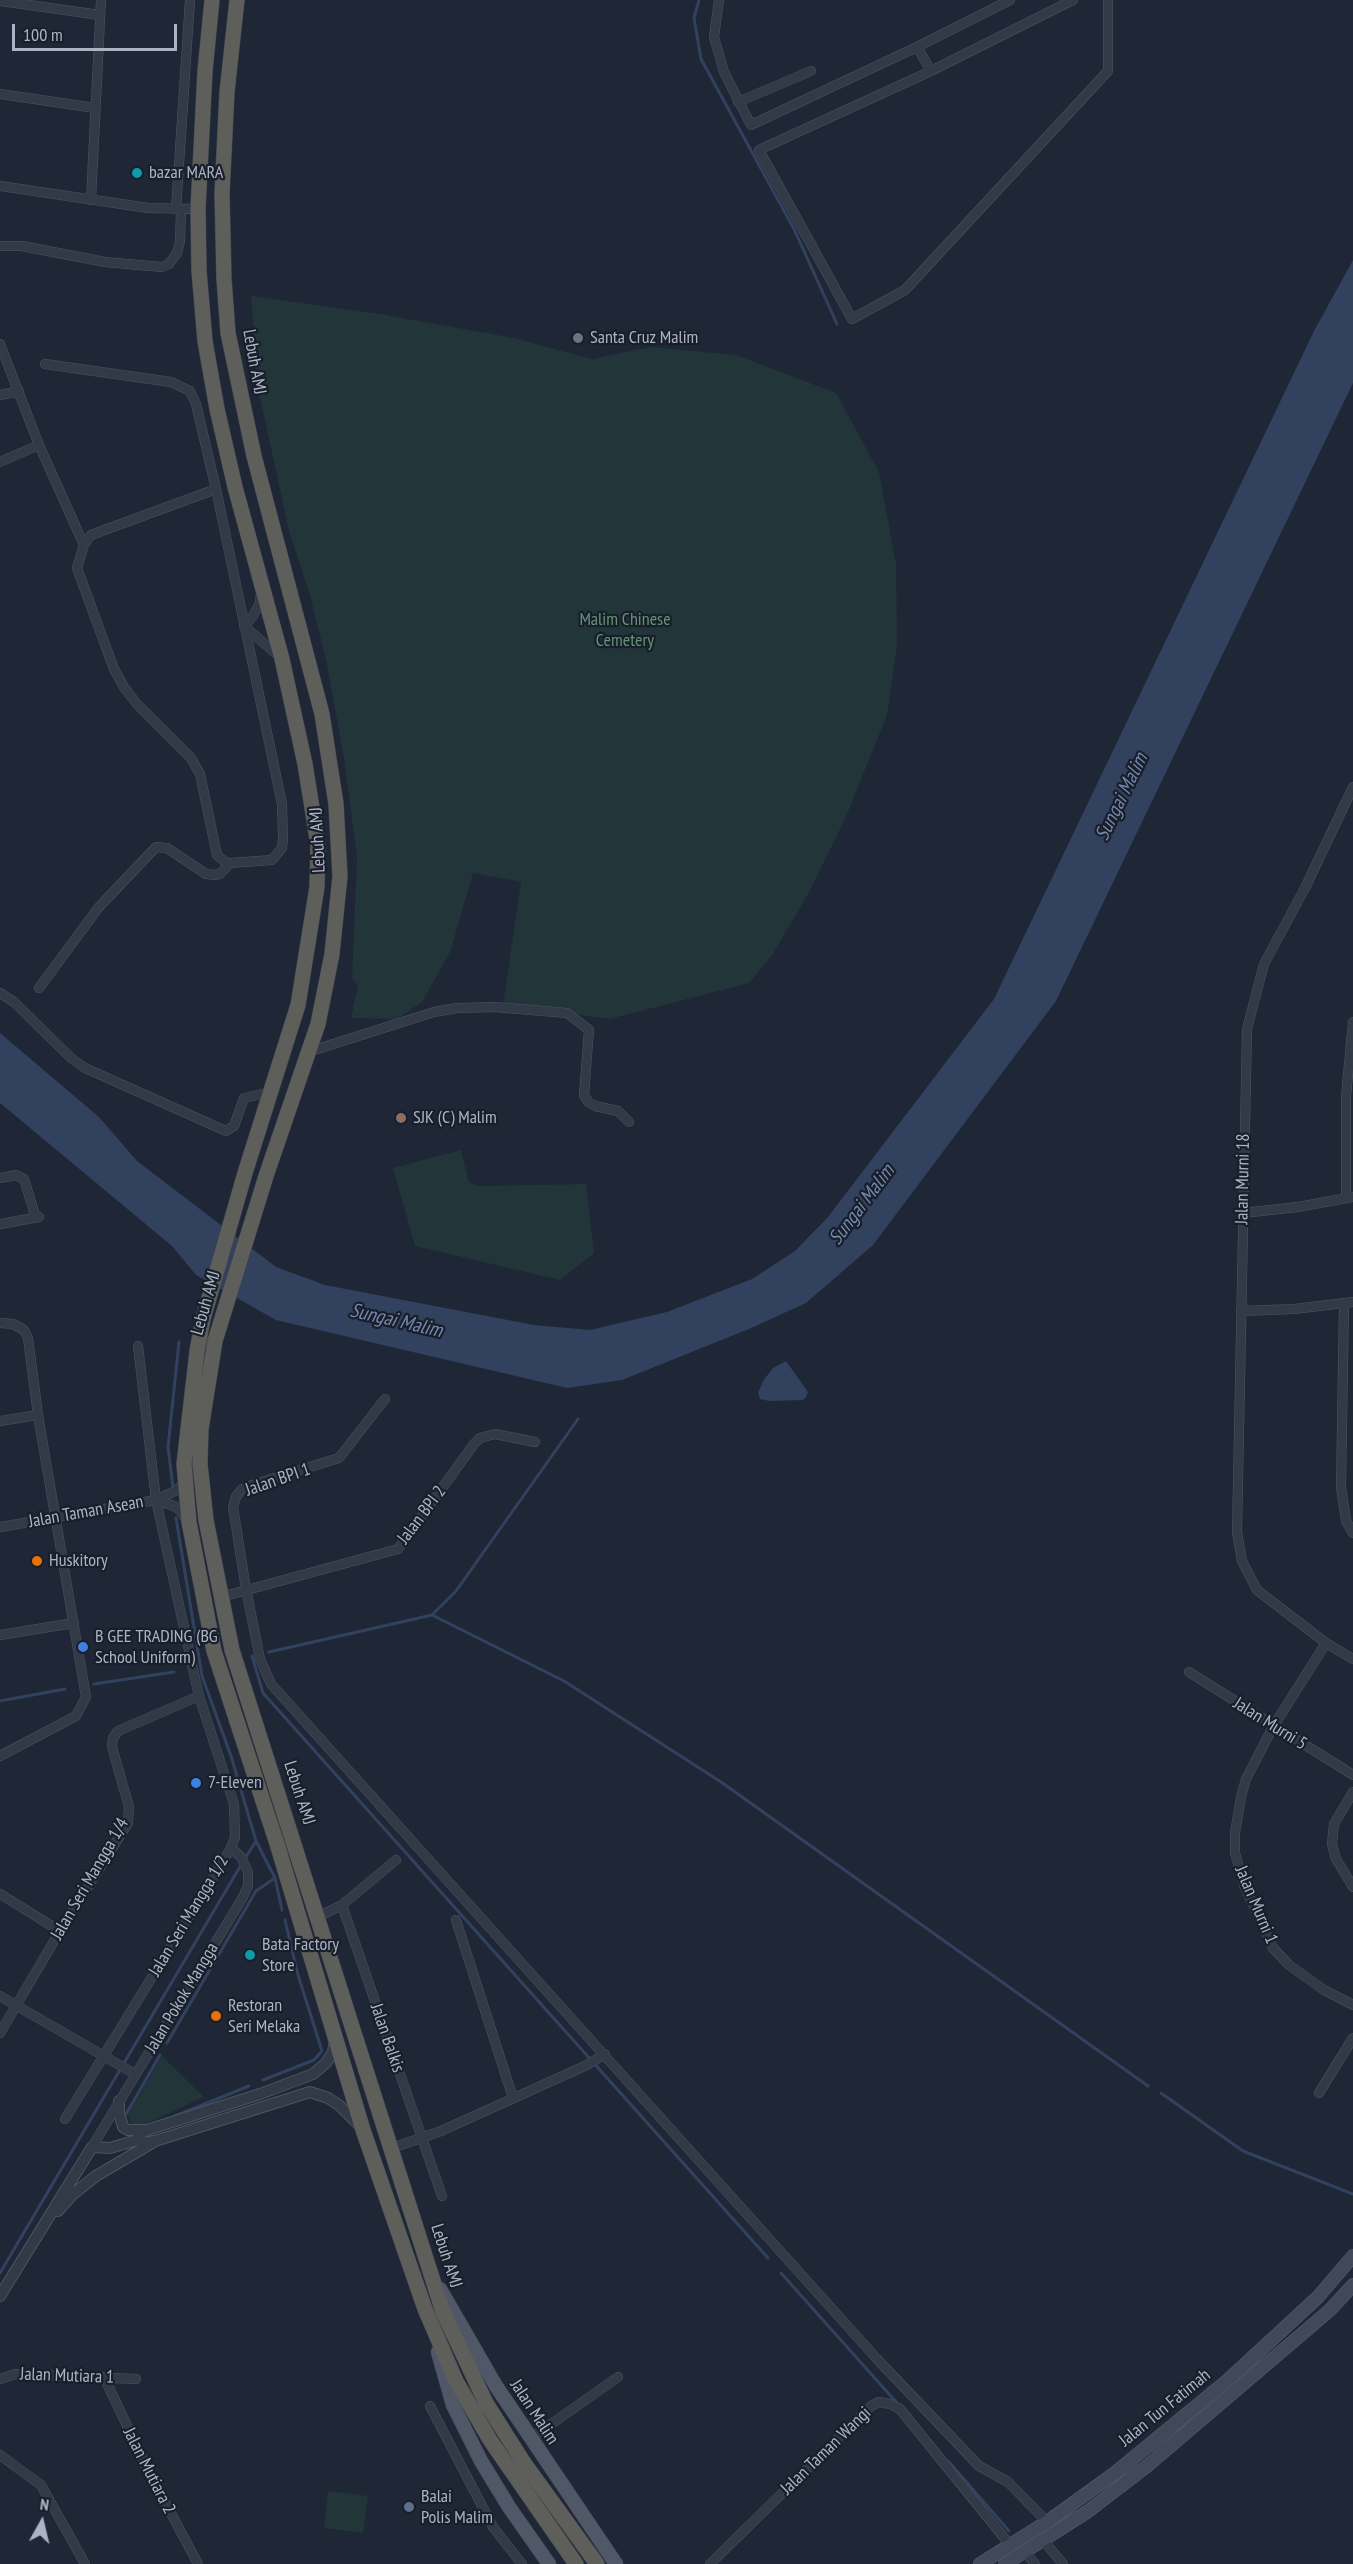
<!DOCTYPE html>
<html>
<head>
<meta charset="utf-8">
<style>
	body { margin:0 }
	#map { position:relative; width:1353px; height:2564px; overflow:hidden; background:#1f2736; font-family:"PT Sans Narrow",sans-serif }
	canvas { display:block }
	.north { position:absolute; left:12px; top:2492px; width:60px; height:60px; -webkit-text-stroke:4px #181f2b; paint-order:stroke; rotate:8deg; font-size:16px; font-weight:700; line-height:24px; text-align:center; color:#acb4c4 }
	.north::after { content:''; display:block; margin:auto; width:21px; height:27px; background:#acb4c4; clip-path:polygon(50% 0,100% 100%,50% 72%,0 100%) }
	.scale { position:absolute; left:12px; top:24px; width:165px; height:27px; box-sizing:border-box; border:3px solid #acb4c4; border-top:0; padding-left:8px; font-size:18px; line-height:21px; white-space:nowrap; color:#acb4c4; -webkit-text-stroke:4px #181f2b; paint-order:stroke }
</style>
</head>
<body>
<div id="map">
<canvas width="1353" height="2564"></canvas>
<div class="north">N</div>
<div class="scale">100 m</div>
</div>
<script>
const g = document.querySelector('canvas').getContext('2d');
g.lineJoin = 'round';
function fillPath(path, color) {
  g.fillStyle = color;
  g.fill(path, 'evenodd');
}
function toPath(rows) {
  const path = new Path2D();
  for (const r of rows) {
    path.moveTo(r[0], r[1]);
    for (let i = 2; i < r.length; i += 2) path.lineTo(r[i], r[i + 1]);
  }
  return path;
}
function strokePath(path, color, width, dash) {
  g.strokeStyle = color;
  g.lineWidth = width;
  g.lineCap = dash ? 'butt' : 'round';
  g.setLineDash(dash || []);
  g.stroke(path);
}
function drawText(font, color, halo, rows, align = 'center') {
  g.font = font + ' "PT Sans Narrow",sans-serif';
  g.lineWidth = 4.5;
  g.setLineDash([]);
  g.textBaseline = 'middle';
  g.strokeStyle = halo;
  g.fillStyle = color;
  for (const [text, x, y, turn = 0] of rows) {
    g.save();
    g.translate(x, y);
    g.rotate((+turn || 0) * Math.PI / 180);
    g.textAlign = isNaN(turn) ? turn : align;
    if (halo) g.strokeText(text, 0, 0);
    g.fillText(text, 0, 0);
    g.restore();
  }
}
fillPath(toPath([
	[251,296,380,314,514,338,592,359,650,347,736,355,836,393,879,472,896,564,897,645,887,715,846,817,808,894,773,954,749,983,610,1019,503,1005,521,882,473,873,450,952,422,1002,397,1019,351,1018,358,985,352,979,357,857,344,758,326,660,310,595,289,531,258,388],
	[461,1150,469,1182,478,1186,586,1184,594,1253,560,1280,415,1246,393,1168],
	[162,2056,204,2097,143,2125,135,2126,130,2123,128,2114],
	[328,2491,368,2496,363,2533,324,2528]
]), '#223539');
fillPath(toPath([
	[1353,260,1353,383,1056,1001,873,1245,806,1303,749,1329,622,1380,567,1388,276,1320,196,1275,172,1246,0,1103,0,1033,99,1117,137,1161,276,1267,325,1285,534,1325,590,1330,667,1312,752,1279,795,1251,828,1217,994,999,1314,331],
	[786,1361,808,1392,806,1397,803,1400,769,1401,760,1399,758,1393,763,1381,773,1368]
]), '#32415e');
strokePath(toPath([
	[699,0,694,18,701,59,794,229,837,324],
	[173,1487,168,1447,179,1342],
	[176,1518,202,1676,231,1756,256,1841,275,1878,282,1910],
	[432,1615,564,1681,721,1782,1148,2086],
	[269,1652,432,1615,456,1591,578,1419],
	[252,1656,263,1693,768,2258],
	[94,1684,174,1672],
	[0,1701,65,1689],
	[244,1860,256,1841],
	[167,2043,256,1891,275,1878],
	[263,2080,314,2060,322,2051,298,1975,285,1920],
	[1161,2093,1243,2151,1353,2194],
	[125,2116,160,2055],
	[175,2116,249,2086],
	[0,2273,241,1865],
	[781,2273,897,2403],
	[949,2462,1009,2531]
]), '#32415e', 3);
const minor = toPath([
	[719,0,714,37,724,72,751,125,917,47,1010,0],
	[1073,0,931,71,759,150,852,319,905,290,1108,71,1108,0],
	[0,1,100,15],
	[917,47,931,71],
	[0,94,95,108],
	[738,102,811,71],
	[0,186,148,208,198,209],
	[91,200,101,0],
	[176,209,190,0],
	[0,246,22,246,105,262,162,267,169,264,177,253,180,242,181,210],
	[0,344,39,445,84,545],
	[0,395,19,391],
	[0,462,39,445],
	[216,489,91,535,84,545,77,568,114,669,124,687,136,703,191,758,200,774,217,855,225,862,230,863],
	[261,593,260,603,253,616,244,626,280,657],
	[1353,787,1305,888,1264,964,1247,1029,1237,1532,1242,1561,1257,1590,1326,1643,1353,1659],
	[39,988,99,907,156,847,167,848,206,874,214,875,220,874,230,863,272,860,282,848,283,838,282,804,216,489,196,404,190,391,171,382,45,364],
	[0,993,14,1002,71,1058,85,1068,226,1131,234,1126,244,1098,270,1092],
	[308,1052,434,1012,457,1008,495,1007,567,1013,589,1030,584,1095,588,1102,595,1106,618,1111,629,1122],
	[0,1178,16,1175,24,1179,36,1218],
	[1346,1198,1346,1096,1353,1022],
	[1243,1213,1298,1207,1353,1197],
	[0,1224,39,1217],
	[1344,1304,1341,1487,1346,1521,1353,1533],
	[1241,1311,1294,1309,1353,1302],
	[0,1323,13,1324,24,1330,28,1338,38,1415,86,1697,76,1716,0,1756],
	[385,1399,339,1458,249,1486,241,1490,236,1497,233,1507,246,1589,260,1659,271,1684,877,2359,979,2466,1008,2482,1047,2522],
	[0,1421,38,1415],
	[156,1500,177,1490,185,1481],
	[0,1527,156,1500,174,1506,180,1510,186,1520],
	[221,1597,398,1549,474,1444,480,1438,495,1434,535,1442],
	[0,1635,74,1623],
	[1326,1643,1273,1727,1246,1779,1241,1797,1235,1833,1235,1853,1244,1885,1273,1948,1289,1965,1324,1990,1353,2005],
	[1189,1672,1353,1775],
	[1353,1792,1334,1824,1332,1844,1336,1859,1353,1887],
	[0,1894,60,1931],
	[342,1905,396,1860],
	[318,1917,342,1905,442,2196],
	[456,1920,513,2098],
	[0,1996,135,2074],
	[0,2033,60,1931,128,1823,129,1807,112,1747,113,1738,118,1731,199,1696],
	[1319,2093,1353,2038],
	[65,2119,231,1848,235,1837,234,1804,199,1696,156,1500,138,1346],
	[92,2147,243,1897,248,1886,248,1872,241,1857,231,1848],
	[392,2148,441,2131,587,2065,605,2054],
	[104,2377,146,2466,198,2564],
	[0,2379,15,2374,136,2379],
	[430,2406,493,2527,522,2564],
	[530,2439,618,2377],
	[0,2455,41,2485,85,2564],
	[1043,2540,1063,2564],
	[1025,2552,1035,2564],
	[710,2564,871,2406,879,2402,890,2404,900,2409,1010,2545]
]);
const tertiary = toPath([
	[119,2101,119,2113,123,2127,128,2130,146,2130],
	[137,2140,139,2134,150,2129,260,2094,313,2074,326,2063,333,2052,335,2039],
	[58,2211,72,2195,96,2176,152,2143],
	[0,2296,92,2147,110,2148,137,2140,144,2143,155,2141,310,2092,328,2098,339,2105,359,2125]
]);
const secondary = toPath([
	[980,2564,1047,2522,1115,2473,1227,2381,1318,2297,1353,2256],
	[1005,2564,1087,2512,1147,2466,1330,2310,1353,2285]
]);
const primary = toPath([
	[440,2289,496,2386,616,2564],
	[438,2352,453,2405,481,2461,509,2507,549,2564]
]);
const trunk = toPath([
	[212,0,205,71,198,209,199,271,205,341,217,409,235,487,282,659,305,764,318,845,317,887,298,1005,245,1173,203,1319,197,1351,184,1464,189,1522,214,1651,278,1847,363,2130,425,2309,456,2381,490,2440,576,2564],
	[237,0,227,92,222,194,224,279,228,333,254,456,322,714,336,804,340,876,332,954,318,1024,266,1176,215,1341,201,1429,200,1464,206,1520,232,1650,443,2312,486,2403,524,2463,597,2564]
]);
strokePath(minor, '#4d5462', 10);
strokePath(tertiary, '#4d5462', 12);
strokePath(secondary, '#4d5462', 14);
strokePath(primary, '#3c4350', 15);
strokePath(trunk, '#3a414e', 16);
strokePath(minor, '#323947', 9);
strokePath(tertiary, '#323947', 10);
strokePath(secondary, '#40485a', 12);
strokePath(primary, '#505867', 14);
strokePath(trunk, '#5e5e5b', 15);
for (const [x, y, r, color] of [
	[137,173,6,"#0f9aa8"],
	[578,338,6,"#6b7280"],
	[401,1118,6,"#8d6e63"],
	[37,1561,6,"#e8710a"],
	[83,1647,6,"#3f7fe0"],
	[196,1783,6,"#3f7fe0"],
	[250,1955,6,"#0f9aa8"],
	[216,2016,6,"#e8710a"],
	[409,2507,6,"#5c6f8a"]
]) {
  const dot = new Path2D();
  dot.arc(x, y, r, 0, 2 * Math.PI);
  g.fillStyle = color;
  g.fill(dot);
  strokePath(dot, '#181f2b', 2);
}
drawText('18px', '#acb4c4', '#181f2b', [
	["bazar MARA",149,173],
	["Santa Cruz Malim",590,338],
	["SJK (C) Malim",413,1118],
	["Huskitory",49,1561],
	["B GEE TRADING (BG",95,1637],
	["School Uniform)",95,1658],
	["7-Eleven",208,1783],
	["Bata Factory",262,1945],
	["Store",262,1966],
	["Restoran",228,2006],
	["Seri Melaka",228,2027],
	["Balai",421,2497],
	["Polis Malim",421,2518]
], 'left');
drawText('18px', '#acb4c4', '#181f2b', [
	["Lebuh AMJ",254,362,80],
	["Lebuh AMJ",318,840,-93],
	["Jalan Murni 18",1243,1179,-89],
	["Lebuh AMJ",206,1303,-74],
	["Jalan BPI 1",278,1480,-19],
	["Jalan Taman Asean",86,1512,-10],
	["Jalan BPI 2",422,1515,-53],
	["Jalan Murni 5",1270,1724,32],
	["Lebuh AMJ",299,1793,72],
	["Jalan Seri Mangga 1/4",90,1879,-60],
	["Jalan Murni 1",1256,1905,67],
	["Jalan Seri Mangga 1/2",189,1916,-59],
	["Jalan Pokok Mangga",182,1998,-59],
	["Jalan Balkis",387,2038,71],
	["Lebuh AMJ",446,2256,72],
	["Jalan Mutiara 1",67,2376,2],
	["Jalan Tun Fatimah",1165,2408,-39],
	["Jalan Malim",534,2412,57],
	["Jalan Taman Wangi",826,2451,-44],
	["Jalan Mutiara 2",149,2471,63]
]);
drawText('18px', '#649473', '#181f2b', [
	["Malim Chinese",625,620],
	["Cemetery",625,641]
]);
drawText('italic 20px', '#7488ad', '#181f2b', [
	["Sungai Malim",1122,797,-64],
	["Sungai Malim",862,1205,-53],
	["Sungai Malim",396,1321,13]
]);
</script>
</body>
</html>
